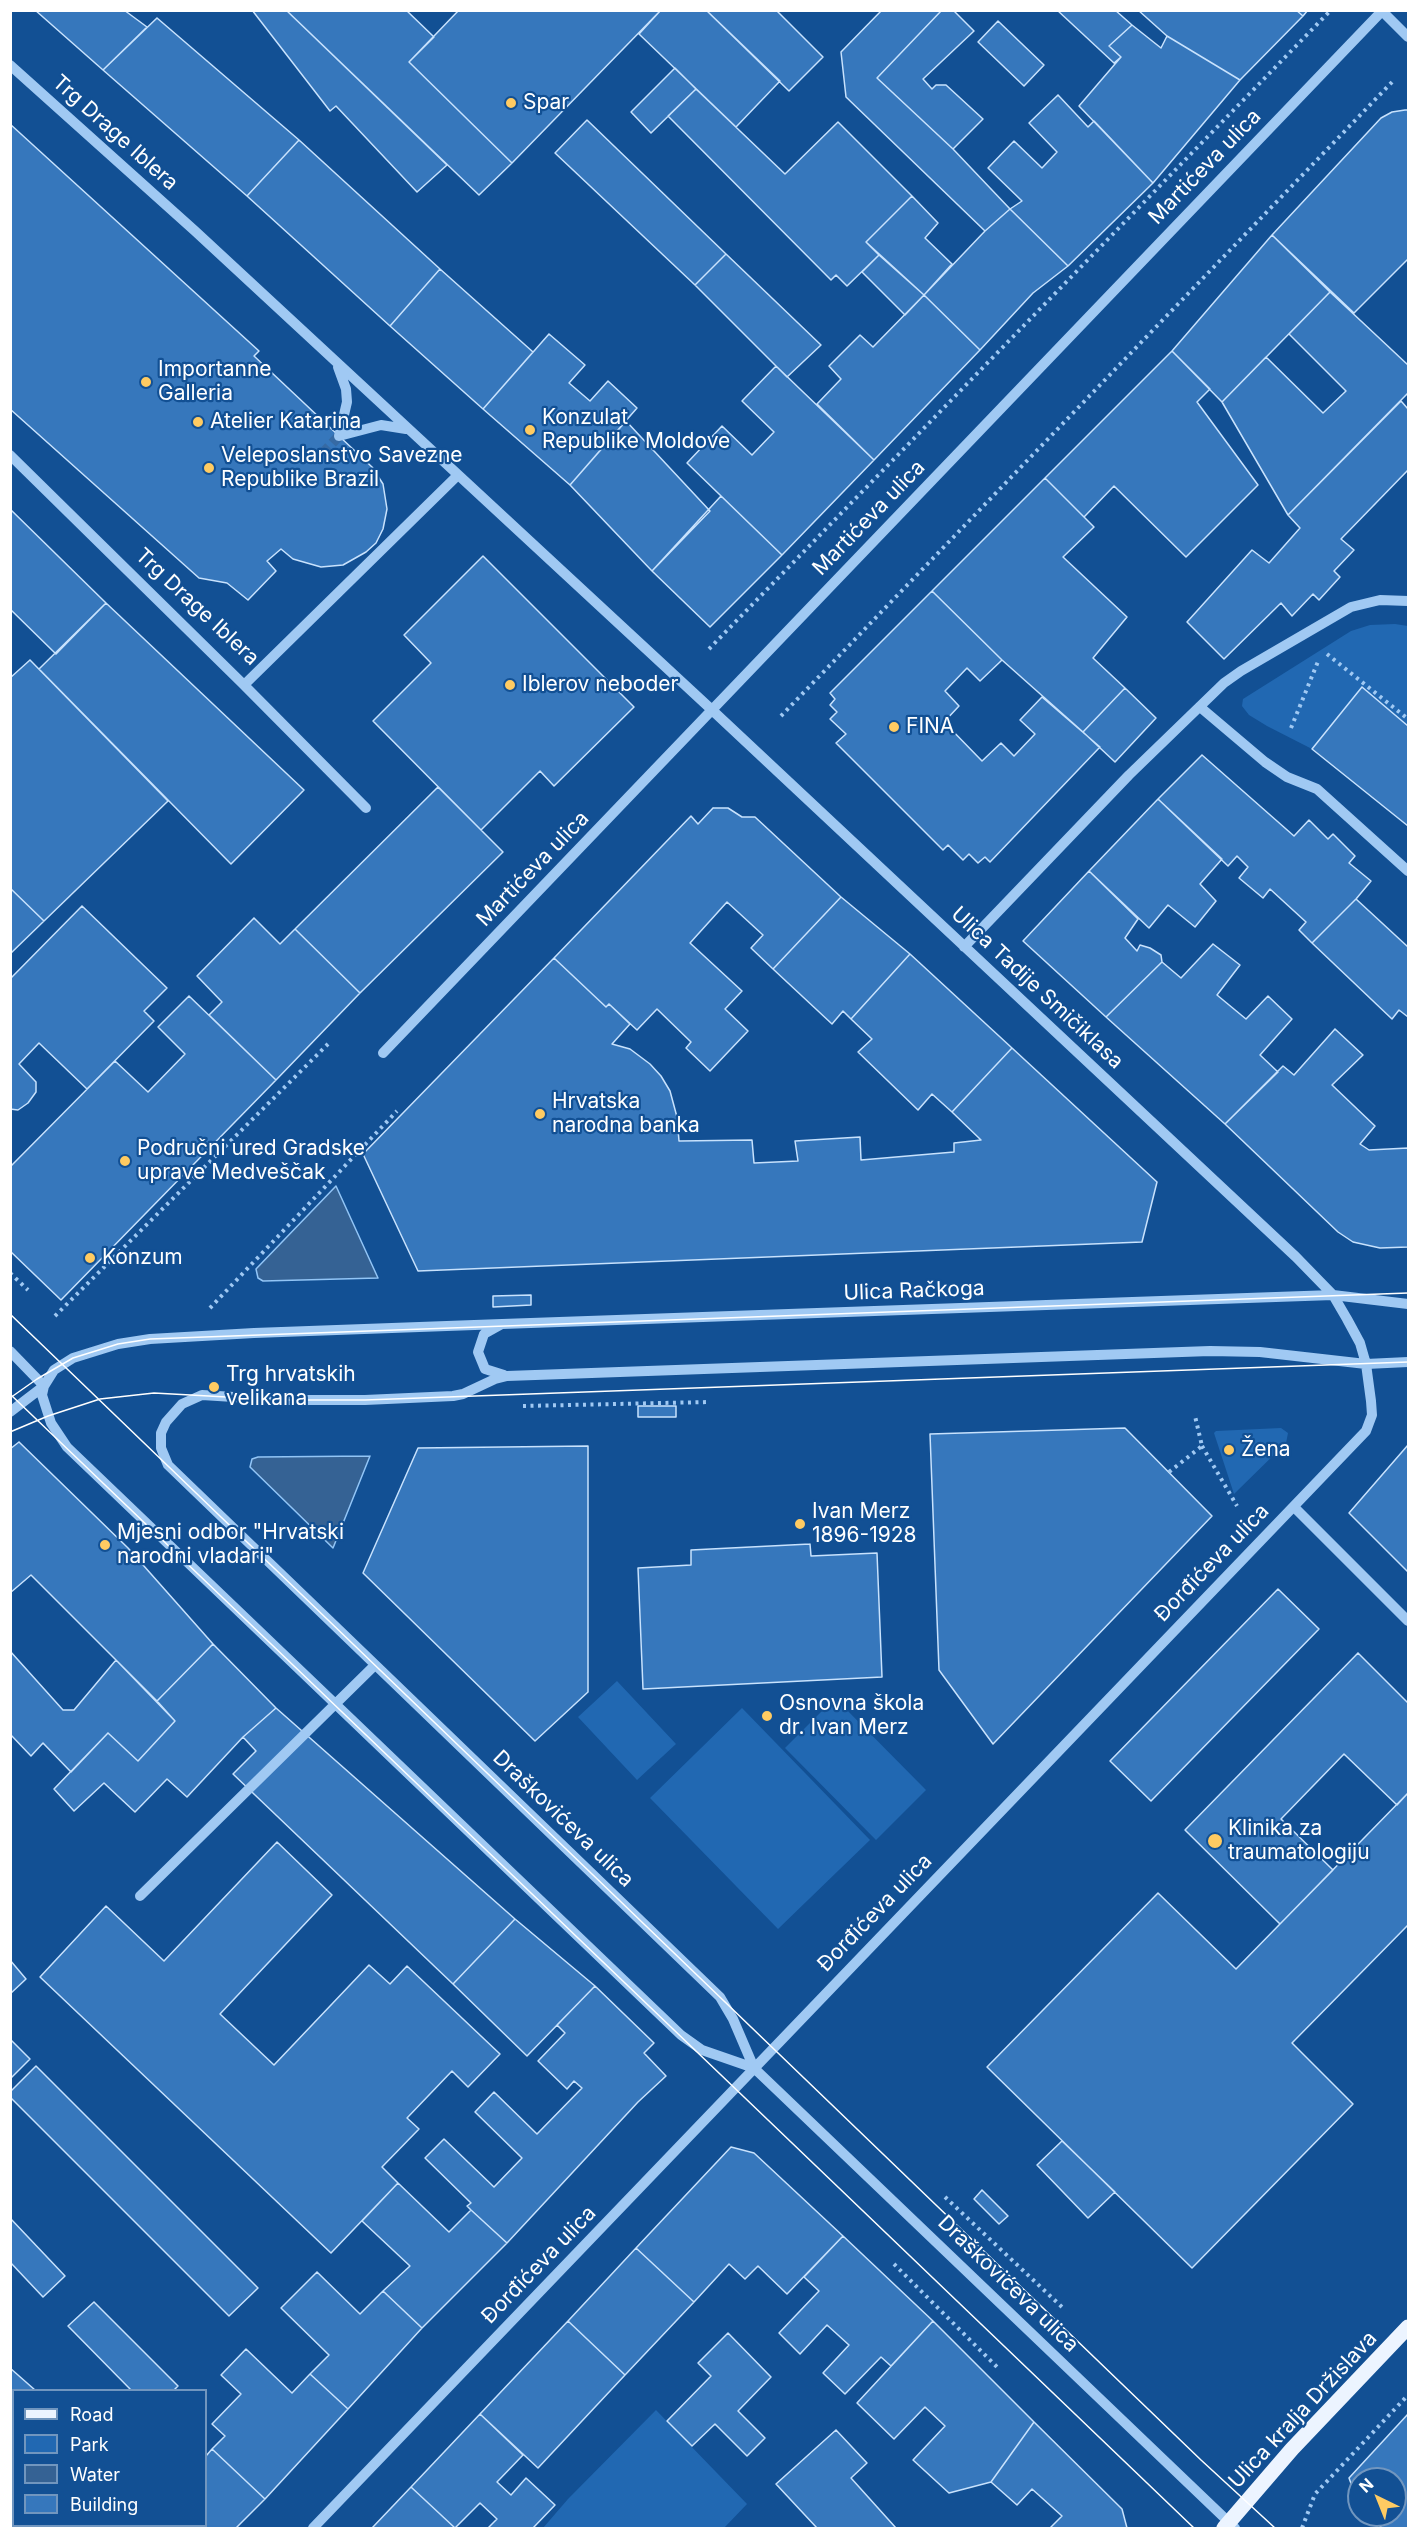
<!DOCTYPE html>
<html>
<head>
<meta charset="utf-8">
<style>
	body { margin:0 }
	#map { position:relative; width:1419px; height:2539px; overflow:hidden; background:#125094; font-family:Inter,sans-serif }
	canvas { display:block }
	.frame { position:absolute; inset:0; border:12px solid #fff; pointer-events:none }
	.legend { position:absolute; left:12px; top:2389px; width:195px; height:138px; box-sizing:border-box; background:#125094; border:2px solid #7196bf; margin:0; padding:8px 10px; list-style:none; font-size:18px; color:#fff }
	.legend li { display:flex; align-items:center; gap:12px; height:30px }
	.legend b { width:30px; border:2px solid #7196bf }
	.north { position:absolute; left:1347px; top:2467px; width:60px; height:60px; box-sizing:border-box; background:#125094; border:2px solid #7196bf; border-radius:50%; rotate:317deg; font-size:16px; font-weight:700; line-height:24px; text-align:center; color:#fff }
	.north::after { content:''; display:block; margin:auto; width:21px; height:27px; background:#ffcb62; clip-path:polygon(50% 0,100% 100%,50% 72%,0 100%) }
</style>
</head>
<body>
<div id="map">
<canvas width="1419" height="2539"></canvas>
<div class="frame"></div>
<ul class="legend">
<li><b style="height:8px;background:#ecf4ff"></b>Road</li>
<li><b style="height:16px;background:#2168b2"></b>Park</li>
<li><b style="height:16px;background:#356294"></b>Water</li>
<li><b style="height:16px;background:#3677bc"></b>Building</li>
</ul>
<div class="north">N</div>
</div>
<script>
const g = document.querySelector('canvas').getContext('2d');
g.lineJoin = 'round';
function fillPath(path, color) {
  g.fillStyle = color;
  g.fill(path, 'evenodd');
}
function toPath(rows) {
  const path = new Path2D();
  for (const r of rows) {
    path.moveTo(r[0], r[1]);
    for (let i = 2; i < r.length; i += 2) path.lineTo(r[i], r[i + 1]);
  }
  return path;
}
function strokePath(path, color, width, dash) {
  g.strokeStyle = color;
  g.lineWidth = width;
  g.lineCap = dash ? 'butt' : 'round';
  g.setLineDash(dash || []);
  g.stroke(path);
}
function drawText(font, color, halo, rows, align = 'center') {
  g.font = font + ' Inter,sans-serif';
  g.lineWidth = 4.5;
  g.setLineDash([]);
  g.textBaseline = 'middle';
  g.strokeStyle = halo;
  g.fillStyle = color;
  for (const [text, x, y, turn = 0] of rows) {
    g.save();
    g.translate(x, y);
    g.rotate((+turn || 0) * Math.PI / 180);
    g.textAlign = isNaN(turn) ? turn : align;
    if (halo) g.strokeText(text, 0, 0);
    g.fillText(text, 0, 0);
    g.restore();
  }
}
fillPath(toPath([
	[1395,624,1408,626,1408,726,1362,687,1312,749,1267,726,1249,715,1242,706,1243,699,1351,631,1370,625],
	[1281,1428,1288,1433,1286,1443,1234,1494,1214,1433,1216,1431],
	[617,1681,676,1744,637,1780,578,1717],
	[835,1698,926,1790,876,1840,785,1748],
	[742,1708,870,1840,778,1929,650,1798],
	[656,2410,747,2504,724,2528,543,2528,568,2499]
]), '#2168b2');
const water = toPath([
	[336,1186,378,1278,263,1281,258,1278,256,1269,336,1186],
	[370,1456,333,1548,250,1467,252,1459,258,1457,370,1456]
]);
fillPath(water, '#356294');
strokePath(water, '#92c5f6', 1.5);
const building = toPath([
	[35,10,124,10,147,27,103,70,35,10],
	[252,10,286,10,447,165,417,192,336,106,330,111,252,10],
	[286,10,406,10,434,37,409,62,512,163,479,195,286,10],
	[459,10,661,10,512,163,409,62,459,10],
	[661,10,706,10,780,81,736,127,639,34,661,10],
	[706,10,776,10,823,57,789,91,706,10],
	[882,10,942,10,877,78,953,149,1010,209,985,231,846,97,841,52,882,10],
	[942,10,953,10,974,31,923,79,932,89,936,85,946,85,983,119,953,149,877,78,942,10],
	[1057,10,1115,10,1132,25,1109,46,1121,57,1114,63,1057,10],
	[1138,10,1296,10,1303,16,1240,80,1167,36,1138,10],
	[1296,10,1308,10,1303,16,1296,10],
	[157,18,299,140,247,196,103,70,157,18],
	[998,21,1044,65,1024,86,978,42,998,21],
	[1132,25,1161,48,1167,36,1240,80,1153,183,1079,106,1121,57,1109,46,1132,25],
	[675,68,696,89,651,133,631,112,675,68],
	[696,89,785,174,838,122,912,196,866,242,879,255,847,286,836,275,831,280,668,116,696,89],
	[1058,95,1088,127,1094,121,1153,183,1068,266,1010,209,1022,201,988,168,1014,141,1042,168,1057,152,1029,123,1058,95],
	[1405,110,1408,110,1408,259,1354,313,1272,235,1381,118,1392,112,1405,110],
	[587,120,726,254,695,285,555,153,587,120],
	[10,124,259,351,254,356,372,467,383,484,387,509,383,529,376,543,366,552,343,565,321,567,293,559,281,549,267,561,276,571,248,600,227,583,199,578,10,409,10,124],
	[299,140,440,269,390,326,247,196,299,140],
	[912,196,938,223,925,238,952,264,924,295,866,242,912,196],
	[1010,209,1068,266,1033,293,980,350,924,295,985,231,1010,209],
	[1272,235,1330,292,1222,402,1172,351,1272,235],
	[726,254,821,345,787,377,695,285,726,254],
	[879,255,924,295,905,315,862,272,879,255],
	[440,269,533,352,483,409,390,326,440,269],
	[1330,292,1408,365,1408,393,1288,515,1222,402,1266,357,1323,413,1346,391,1289,334,1330,292],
	[924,295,980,350,874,460,817,404,841,379,829,366,860,335,873,347,924,295],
	[549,334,585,365,569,383,590,401,608,381,637,408,570,485,483,409,549,334],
	[1172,351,1210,389,1197,402,1258,485,1186,557,1114,486,1084,517,1045,478,1172,351],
	[776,366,874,460,782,555,687,463,722,426,752,455,774,432,742,401,776,366],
	[1401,401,1408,409,1408,470,1341,539,1354,550,1334,571,1340,577,1319,600,1313,594,1292,616,1281,603,1224,659,1187,622,1252,550,1269,563,1300,528,1288,515,1401,401],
	[626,421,710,511,652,571,570,485,626,421],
	[1045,478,1094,527,1063,557,1127,617,1093,658,1125,688,1083,732,1002,660,932,591,1045,478],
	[721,496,782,555,710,627,652,571,721,496],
	[10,509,106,603,56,654,10,609,10,509],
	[483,556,634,707,554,786,540,771,481,830,373,721,431,663,404,635,483,556],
	[932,591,1002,660,980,681,967,668,945,691,959,706,944,722,982,761,1001,743,1014,756,1035,734,1020,720,1042,697,1100,747,990,862,985,857,978,863,969,854,963,860,948,845,943,850,836,743,846,734,830,719,837,712,830,705,835,699,830,693,932,591],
	[106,603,304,790,231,864,39,669,106,603],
	[30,660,168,801,44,921,10,888,10,678,30,660],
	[1362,687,1408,726,1408,826,1312,749,1362,687],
	[1125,688,1156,718,1115,762,1083,732,1125,688],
	[1202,755,1294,836,1309,820,1328,839,1333,834,1355,856,1349,863,1371,881,1356,899,1312,943,1299,930,1306,922,1270,889,1263,898,1239,878,1248,867,1237,856,1228,866,1158,799,1202,755],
	[438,787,503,852,360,993,295,929,438,787],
	[1158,799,1222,859,1200,884,1216,901,1195,927,1168,905,1149,928,1089,871,1158,799],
	[713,808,728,808,742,817,755,817,841,897,773,969,751,948,763,935,727,902,690,943,742,991,725,1009,748,1031,710,1071,686,1048,691,1042,657,1009,637,1030,609,1004,606,1007,554,958,691,816,698,824,713,808],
	[1089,871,1138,919,1125,938,1137,951,1140,945,1150,948,1161,955,1162,962,1106,1017,1023,941,1089,871],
	[10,888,44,921,10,954,10,888],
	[841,897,910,954,851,1019,843,1011,832,1024,773,969,841,897],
	[1356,899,1408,947,1408,1017,1399,1010,1392,1019,1312,943,1356,899],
	[82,906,167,988,144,1011,154,1021,87,1089,39,1043,19,1064,36,1082,36,1092,28,1103,18,1110,10,1109,10,979,82,906],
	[254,918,280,944,295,929,360,993,276,1080,209,1015,222,1002,197,976,254,918],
	[1213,944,1240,965,1217,995,1246,1019,1268,996,1292,1019,1260,1055,1278,1072,1225,1124,1106,1017,1162,962,1181,978,1213,944],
	[910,954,1012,1048,952,1112,932,1094,918,1110,858,1052,872,1039,851,1019,910,954],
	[554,958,606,1007,609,1004,630,1024,612,1044,630,1049,650,1064,661,1076,670,1091,677,1117,679,1141,752,1140,754,1163,798,1161,795,1141,860,1137,861,1160,954,1152,954,1143,981,1140,952,1112,1012,1048,1157,1182,1142,1242,418,1271,363,1154,554,958],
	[189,996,276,1080,61,1300,10,1251,10,1167,115,1061,148,1092,185,1054,158,1027,189,996],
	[1335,1029,1363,1055,1332,1085,1375,1126,1360,1144,1369,1150,1408,1148,1408,1247,1380,1248,1353,1242,1338,1232,1225,1124,1283,1066,1294,1075,1335,1029],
	[531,1295,531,1305,493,1307,493,1296,531,1295],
	[638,1406,676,1406,676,1417,638,1417,638,1406],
	[1125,1428,1212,1516,993,1744,939,1670,930,1434,1125,1428],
	[19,1442,128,1548,213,1644,157,1701,31,1575,10,1593,10,1449,19,1442],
	[1408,1445,1408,1572,1349,1513,1408,1445],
	[588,1446,588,1692,535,1741,363,1573,418,1448,588,1446],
	[810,1544,811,1556,877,1553,882,1677,643,1689,638,1568,691,1565,691,1550,810,1544],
	[1278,1589,1319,1629,1151,1801,1110,1761,1278,1589],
	[213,1644,276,1708,243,1737,187,1797,167,1779,135,1812,104,1783,74,1811,54,1789,108,1733,138,1761,175,1721,157,1701,213,1644],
	[10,1651,63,1710,74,1710,116,1660,175,1721,138,1761,108,1733,71,1772,43,1743,31,1756,10,1734,10,1651],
	[1358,1653,1408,1703,1408,1793,1397,1805,1344,1754,1281,1819,1333,1870,1280,1924,1185,1830,1358,1653],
	[276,1708,515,1919,453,1984,233,1774,256,1751,243,1737,276,1708],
	[1408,1793,1408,1925,1292,2043,1353,2104,1192,2268,987,2067,1158,1893,1236,1969,1408,1793],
	[277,1842,332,1895,220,2014,274,2065,369,1965,390,1984,407,1966,500,2054,468,2087,452,2071,407,2118,419,2129,382,2167,398,2183,331,2253,40,1977,106,1906,164,1961,277,1842],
	[515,1919,595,1986,527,2056,453,1984,515,1919],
	[10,1960,26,1979,10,1994,10,1960],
	[595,1986,654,2043,644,2053,666,2076,638,2102,507,2243,471,2210,467,2206,471,2203,425,2158,444,2139,494,2187,522,2158,475,2112,494,2092,537,2134,582,2088,574,2081,567,2089,538,2061,565,2033,557,2025,595,1986],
	[10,2039,30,2059,10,2079,10,2039],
	[36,2066,258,2288,229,2316,10,2097,10,2092,36,2066],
	[1062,2141,1115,2192,1088,2218,1037,2165,1062,2141],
	[731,2147,754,2153,843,2236,787,2294,758,2266,745,2279,729,2264,694,2302,636,2248,731,2147],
	[398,2183,449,2232,471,2210,507,2243,422,2328,383,2291,410,2266,362,2221,398,2183],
	[982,2190,1008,2216,999,2224,974,2199,982,2190],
	[10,2218,65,2276,43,2297,10,2262,10,2218],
	[843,2236,933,2321,891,2366,881,2357,845,2394,823,2373,849,2345,827,2325,800,2354,779,2333,819,2291,804,2277,843,2236],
	[636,2248,694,2302,625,2375,568,2321,636,2248],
	[317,2272,360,2314,383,2291,422,2328,348,2409,310,2374,329,2355,281,2308,317,2272],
	[94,2302,178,2386,174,2390,131,2390,68,2326,94,2302],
	[568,2321,625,2375,538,2468,480,2414,568,2321],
	[933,2321,1034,2422,991,2482,949,2493,913,2460,945,2426,925,2407,894,2439,857,2403,933,2321],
	[728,2333,771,2377,738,2411,765,2438,747,2456,715,2424,692,2446,667,2421,711,2376,698,2363,728,2333],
	[246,2349,292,2393,310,2374,348,2409,265,2499,212,2449,225,2436,212,2424,241,2394,221,2375,246,2349],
	[10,2368,35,2390,14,2390,14,2514,10,2517,10,2368],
	[480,2414,523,2455,497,2482,511,2495,526,2478,555,2505,533,2528,488,2528,497,2519,480,2503,455,2528,411,2487,480,2414],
	[1408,2414,1408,2528,1382,2528,1369,2515,1395,2515,1395,2479,1359,2479,1359,2505,1349,2478,1408,2414],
	[1034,2422,1122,2509,1127,2528,1050,2528,1062,2516,1032,2489,1017,2505,991,2482,1034,2422],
	[836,2430,867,2463,851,2478,896,2528,817,2528,776,2484,836,2430],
	[212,2449,265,2499,236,2528,113,2528,116,2526,206,2526,206,2456,212,2449],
	[411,2487,455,2528,456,2528,372,2528,411,2487],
	[14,2514,14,2526,116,2526,113,2528,10,2528,10,2517,14,2514]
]);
fillPath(building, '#3677bc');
strokePath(building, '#c8e2fd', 1.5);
strokePath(toPath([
	[322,454,339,436]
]), '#366aa4', 10, [10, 5]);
strokePath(toPath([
	[709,649,1331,10],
	[1327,654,1408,719],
	[781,716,1394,80],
	[1291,728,1319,659],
	[10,1273,28,1290],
	[210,1308,397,1111],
	[55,1316,328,1044],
	[523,1406,709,1402],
	[1202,1446,1237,1506],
	[1169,1472,1202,1446,1195,1416],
	[945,2197,1063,2308],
	[894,2264,1000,2370],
	[1302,2528,1315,2494,1408,2395]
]), '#a0c9f3', 4, [3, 4.5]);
strokePath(toPath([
	[1382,11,1408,37],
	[10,65,195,231,712,710,1296,1257,1333,1295,1347,1319,1360,1343,1366,1364,1371,1401,1372,1415,1366,1431,313,2528],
	[338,367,346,389,347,402,339,436],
	[339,436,381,425,406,429],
	[10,455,244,685,458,475],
	[244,685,366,808],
	[1200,707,1265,762,1287,777,1317,789,1408,871],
	[964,947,1129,775,1224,683,1241,671,1351,607,1380,600,1408,601],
	[383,1053,1383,10],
	[502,1324,254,1333,150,1339,118,1344,73,1358,54,1370,44,1386,42,1395,51,1423,67,1447,681,2035,702,2050,754,2068],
	[10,1351,44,1386],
	[504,1375,485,1369,478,1352,484,1334,502,1324,1333,1295,1408,1304],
	[10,1412,44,1386],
	[1294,1507,1408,1621],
	[140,1896,375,1665],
	[1235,2528,754,2068,733,2019,720,1997,168,1465,161,1448,161,1433,166,1422,182,1404,202,1395,281,1400,365,1400,453,1396,463,1394,495,1379,507,1376,1210,1351,1260,1352,1366,1364,1408,1362]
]), '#a0c9f3', 10);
strokePath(toPath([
	[1224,2528,1292,2449,1408,2327]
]), '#ecf4ff', 15);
strokePath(toPath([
	[10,1314,1201,2460,1275,2528],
	[10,1394,1194,2528],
	[10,1398,37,1379,73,1358,118,1344,150,1339,1408,1293],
	[10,1432,48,1416,100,1399,154,1393,281,1400,365,1400,1408,1362]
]), '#fff', 1.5);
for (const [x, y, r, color] of [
	[511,103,6,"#ffcb62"],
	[146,382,6,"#ffcb62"],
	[198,422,6,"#ffcb62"],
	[530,430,6,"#ffcb62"],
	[209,468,6,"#ffcb62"],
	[510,685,6,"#ffcb62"],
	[894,727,6,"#ffcb62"],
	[540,1114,6,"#ffcb62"],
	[125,1161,6,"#ffcb62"],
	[90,1258,6,"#ffcb62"],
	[214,1387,6,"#ffcb62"],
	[1229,1450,6,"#ffcb62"],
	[800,1524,6,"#ffcb62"],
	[105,1545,6,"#ffcb62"],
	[767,1716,6,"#ffcb62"],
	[1215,1841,8,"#ffcb62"]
]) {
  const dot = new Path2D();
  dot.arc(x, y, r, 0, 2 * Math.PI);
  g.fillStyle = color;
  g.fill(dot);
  strokePath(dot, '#125094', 2);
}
drawText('21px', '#fff', '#125094', [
	["Spar",523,103],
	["Importanne",158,370],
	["Galleria",158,394],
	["Konzulat",542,418],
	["Republike Moldove",542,442],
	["Atelier Katarina",210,422],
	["Veleposlanstvo Savezne",221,456],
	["Republike Brazil",221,480],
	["Iblerov neboder",522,685],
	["FINA",906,727],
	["Hrvatska",552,1102],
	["narodna banka",552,1126],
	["Područni ured Gradske",137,1149],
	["uprave Medveščak",137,1173],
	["Konzum",102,1258],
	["Trg hrvatskih",226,1375],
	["velikana",226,1399],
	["Žena",1241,1450],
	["Ivan Merz",812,1512],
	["1896-1928",812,1536],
	["Mjesni odbor \"Hrvatski",117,1533],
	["narodni vladari\"",117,1557],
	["Osnovna škola",779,1704],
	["dr. Ivan Merz",779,1728],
	["Klinika za",1228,1829],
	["traumatologiju",1228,1853]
], 'left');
drawText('21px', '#fff', '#125094', [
	["Trg Drage Iblera",115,133,42],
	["Martićeva ulica",1205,167,-46],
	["Martićeva ulica",869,518,-46],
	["Trg Drage Iblera",197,607,43],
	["Martićeva ulica",533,869,-46],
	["Ulica Tadije Smičiklasa",1037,988,43],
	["Ulica Račkoga",914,1291,-2],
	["Đorđićeva ulica",1212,1563,-46],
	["Draškovićeva ulica",563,1819,44],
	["Đorđićeva ulica",875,1913,-46],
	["Đorđićeva ulica",539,2265,-46],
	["Draškovićeva ulica",1008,2284,44],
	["Ulica kralja Držislava",1303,2410,-47]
]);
</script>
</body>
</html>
